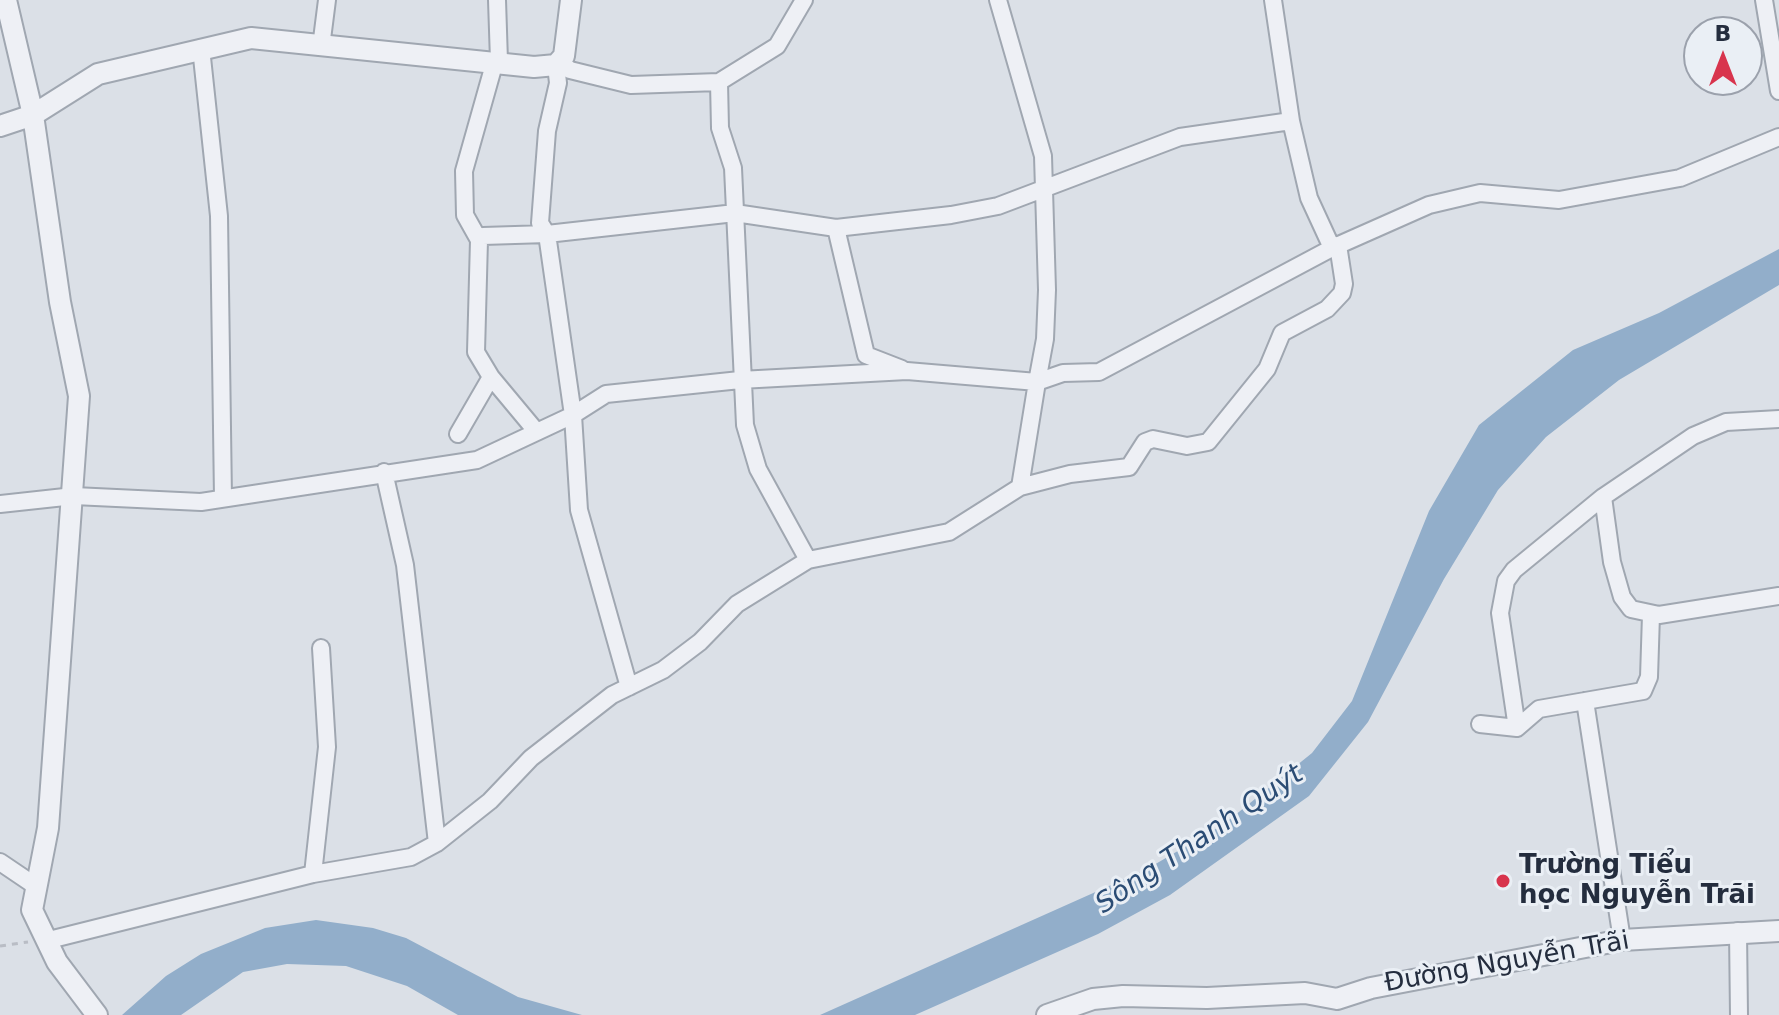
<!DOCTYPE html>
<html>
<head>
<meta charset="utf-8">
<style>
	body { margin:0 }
	#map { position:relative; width:1779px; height:1015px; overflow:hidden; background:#dbe0e7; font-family:"DejaVu Sans",sans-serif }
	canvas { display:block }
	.north { position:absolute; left:1683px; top:16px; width:80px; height:80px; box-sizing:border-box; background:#eaeff5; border:2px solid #9ba1ac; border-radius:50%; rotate:0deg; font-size:22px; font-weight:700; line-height:32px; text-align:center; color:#242d3e }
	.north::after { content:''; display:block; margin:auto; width:28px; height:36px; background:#d8344d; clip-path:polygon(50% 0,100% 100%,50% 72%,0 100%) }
</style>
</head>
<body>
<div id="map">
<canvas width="1779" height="1015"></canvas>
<div class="north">B</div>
</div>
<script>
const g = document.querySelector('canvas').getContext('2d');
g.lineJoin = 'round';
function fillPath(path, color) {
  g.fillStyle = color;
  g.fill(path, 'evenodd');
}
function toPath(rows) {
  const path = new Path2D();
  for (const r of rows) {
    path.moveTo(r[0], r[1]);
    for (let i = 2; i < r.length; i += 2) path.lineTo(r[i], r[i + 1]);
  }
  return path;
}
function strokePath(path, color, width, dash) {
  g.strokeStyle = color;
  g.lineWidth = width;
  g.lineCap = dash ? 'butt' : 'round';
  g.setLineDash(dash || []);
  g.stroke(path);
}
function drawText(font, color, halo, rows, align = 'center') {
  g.font = font + ' "DejaVu Sans",sans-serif';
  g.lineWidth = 6;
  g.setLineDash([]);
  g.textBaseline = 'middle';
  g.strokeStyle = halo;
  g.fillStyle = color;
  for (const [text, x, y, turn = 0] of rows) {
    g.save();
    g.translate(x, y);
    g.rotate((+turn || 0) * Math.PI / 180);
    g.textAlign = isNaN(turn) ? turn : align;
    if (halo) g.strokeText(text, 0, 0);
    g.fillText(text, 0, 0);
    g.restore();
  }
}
fillPath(toPath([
	[1779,249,1779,285,1619,380,1546,437,1498,490,1444,579,1368,722,1309,796,1170,895,1098,934,915,1015,820,1015,1147,869,1224,824,1312,753,1352,701,1429,511,1479,425,1573,350,1659,313],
	[316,920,373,928,406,938,518,997,582,1015,458,1015,407,986,346,966,287,964,243,972,181,1015,122,1015,166,976,201,954,265,928]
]), '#92aeca');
const minor = toPath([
	[497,0,499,61],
	[1273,0,1291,121,1309,198,1332,248],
	[1764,0,1779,91],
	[321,47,327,0],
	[201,48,219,216,223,498],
	[560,62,570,70,631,85,719,82,777,46,804,0],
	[556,65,558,83,547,131,540,223,547,234,573,415,579,510,629,687],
	[719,82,720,128,733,168,745,425,758,469,808,560],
	[836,228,866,355,902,369],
	[479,240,465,215,464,171,495,61],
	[536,431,491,377,476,352,479,240,483,236,547,234,735,213,836,228,951,215,998,206,1180,137,1291,121],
	[458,434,491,377],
	[384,472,405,565,437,843],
	[1020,487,1037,382,1063,373,1099,372,1332,248,1429,205,1480,193,1559,200,1680,178,1779,137],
	[1603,497,1612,562,1622,597,1631,609,1659,615,1779,596],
	[0,504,74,496,201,502,477,460,573,415,606,394,740,380,907,371,1037,382,1045,339,1047,290,1043,156,998,0],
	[1585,701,1622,940],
	[1480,724,1517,728,1539,709,1643,691,1649,677,1651,615],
	[1517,728,1500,613,1506,581,1514,570,1603,497,1693,436,1726,422,1779,419],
	[0,862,37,887],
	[313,874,327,747,321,648],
	[1738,931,1739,1015],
	[49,940,313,874,411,857,437,843,490,801,531,758,612,695,663,670,700,642,737,604,808,560,949,532,1020,487,1070,474,1129,467,1145,442,1153,439,1187,446,1208,442,1267,369,1282,333,1327,309,1342,293,1344,284,1338,245]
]);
const tertiary = toPath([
	[6,0,33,115,60,302,79,396,48,828,32,910,57,962,97,1015],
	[0,126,33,115,98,74,251,38,534,67,556,65,564,56,571,0],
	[1047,1015,1093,999,1123,996,1207,998,1305,993,1337,999,1371,988,1622,940,1779,931]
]);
strokePath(minor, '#a0a7b1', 20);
strokePath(tertiary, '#a0a7b1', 24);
strokePath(toPath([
	[0,946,28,942]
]), '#b9bdc5', 3, [6, 6]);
strokePath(minor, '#eef0f5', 16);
strokePath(tertiary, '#eef0f5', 20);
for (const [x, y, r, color] of [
	[1503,881,8,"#d8344d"]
]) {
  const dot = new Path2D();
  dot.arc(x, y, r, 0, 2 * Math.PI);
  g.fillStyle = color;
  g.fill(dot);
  strokePath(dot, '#eaeff5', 3);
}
drawText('bold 26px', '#242d3e', '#eaeff5', [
	["Trường Tiểu",1519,866],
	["học Nguyễn Trãi",1519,896]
], 'left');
drawText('26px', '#242d3e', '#eaeff5', [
	["Đường Nguyễn Trãi",1507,963,-10]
]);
drawText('italic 28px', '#2b4c74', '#eaeff5', [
	["Sông Thanh Quýt",1200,840,-34]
]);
</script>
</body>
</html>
